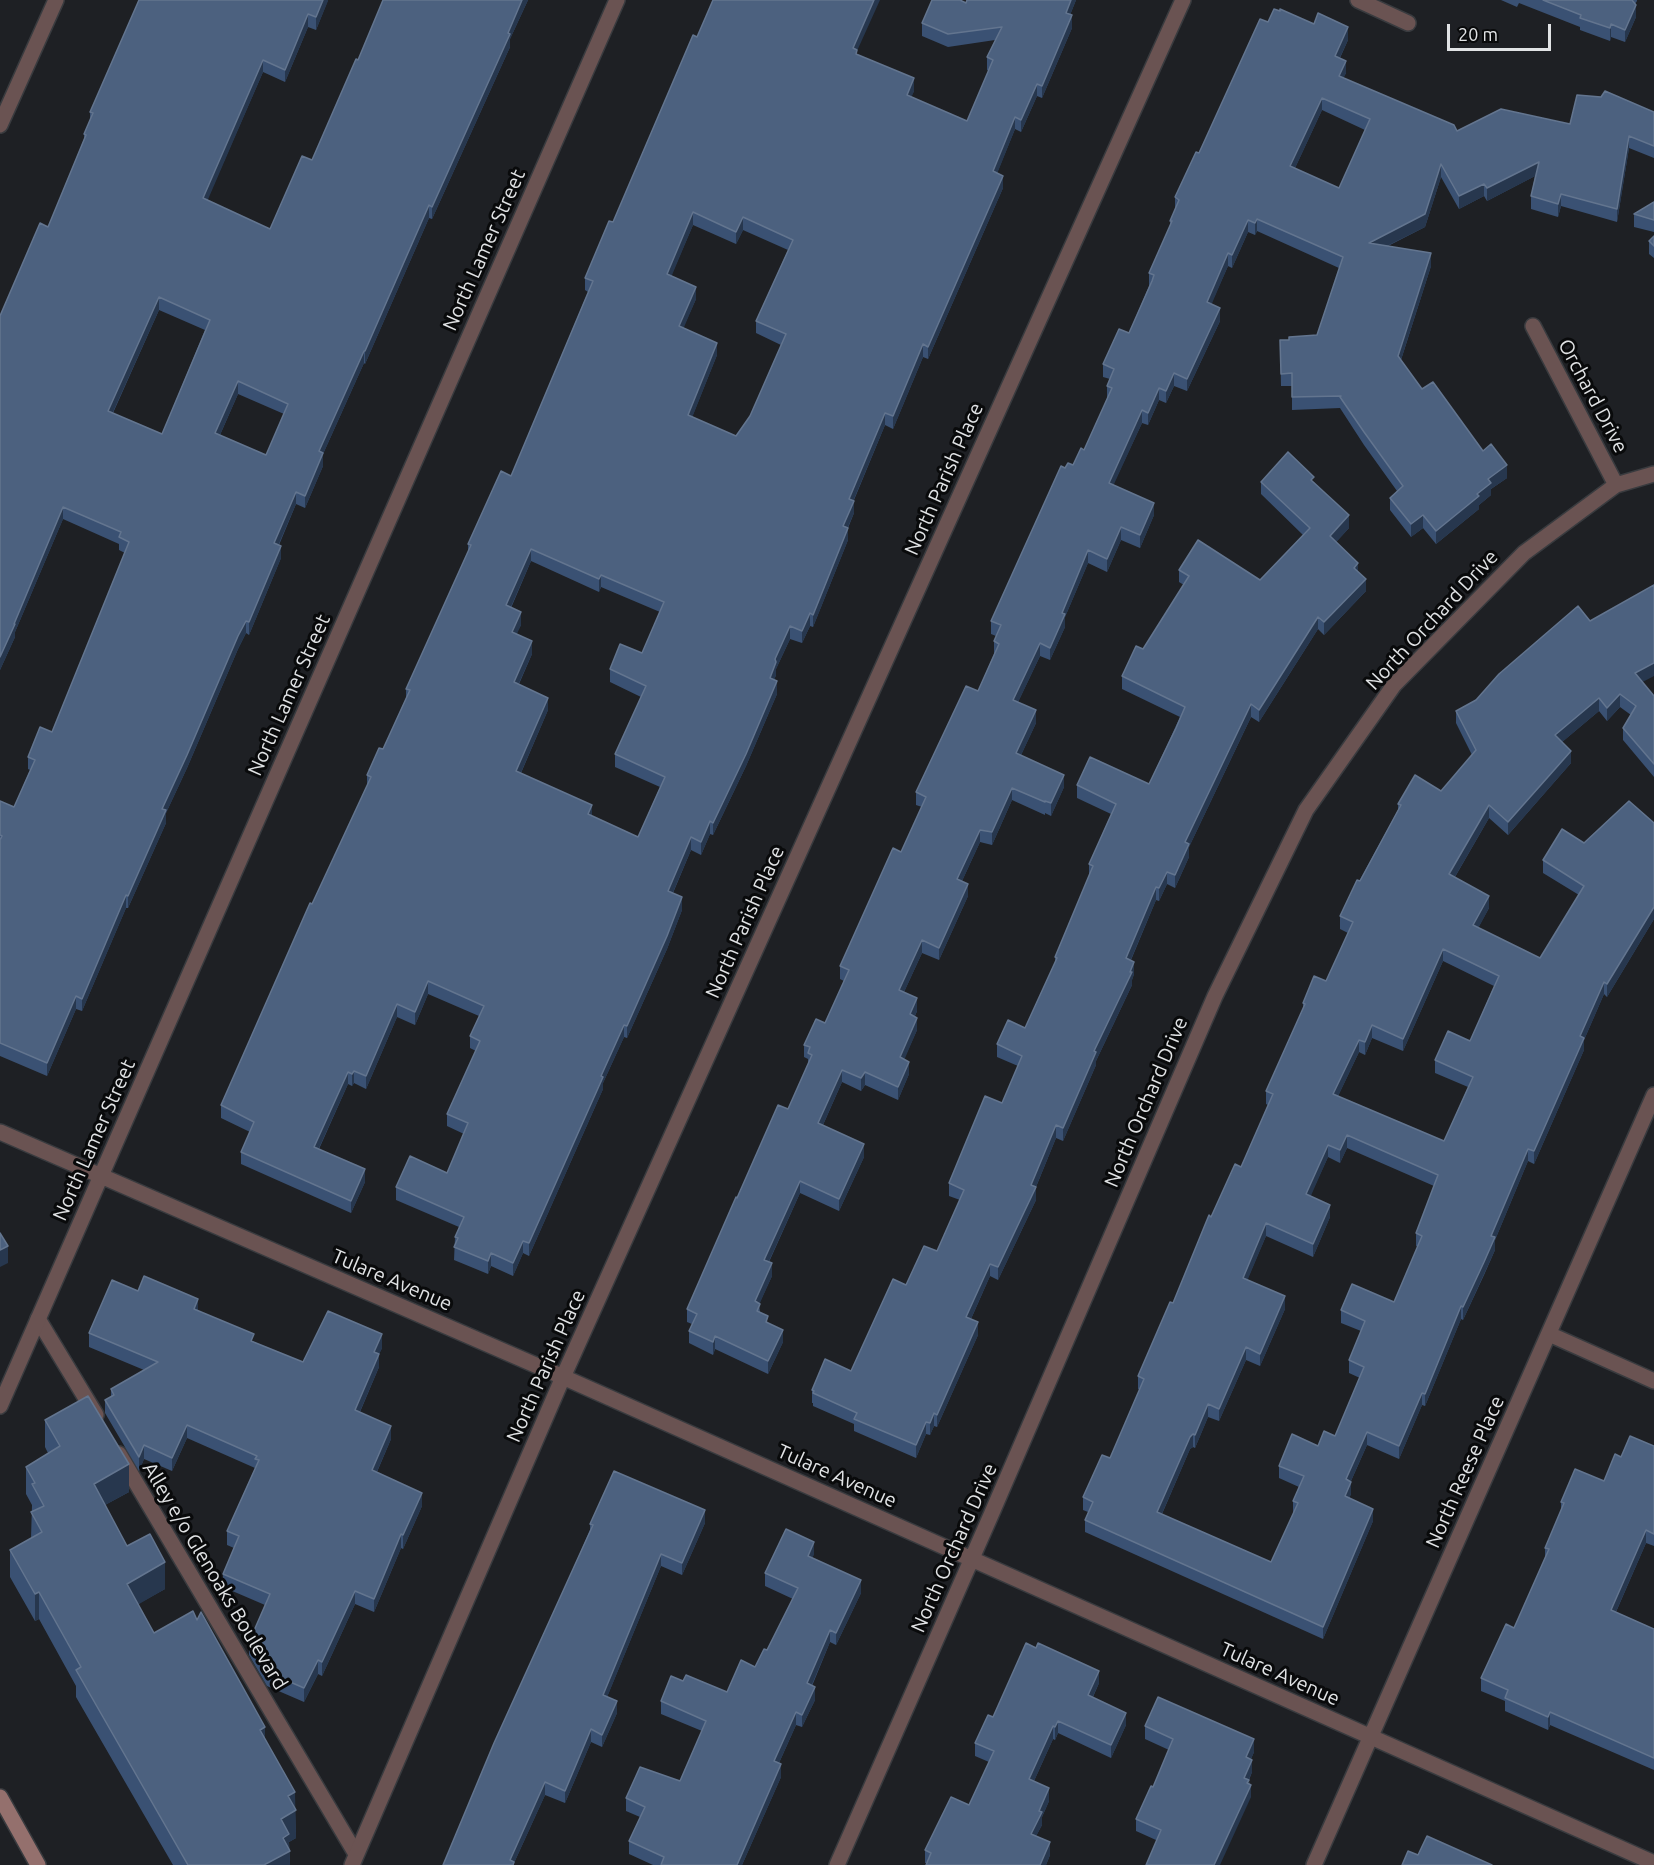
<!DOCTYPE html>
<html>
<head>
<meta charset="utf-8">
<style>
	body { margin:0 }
	#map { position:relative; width:1654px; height:1865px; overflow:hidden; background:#1e2024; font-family:Ubuntu,sans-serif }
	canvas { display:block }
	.scale { position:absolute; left:1447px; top:24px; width:104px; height:27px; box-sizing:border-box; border:3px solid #e1e3e5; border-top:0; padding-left:8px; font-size:18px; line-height:21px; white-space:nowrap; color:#e1e3e5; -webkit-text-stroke:4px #090a0b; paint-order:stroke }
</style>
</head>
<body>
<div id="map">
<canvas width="1654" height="1865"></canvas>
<div class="scale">20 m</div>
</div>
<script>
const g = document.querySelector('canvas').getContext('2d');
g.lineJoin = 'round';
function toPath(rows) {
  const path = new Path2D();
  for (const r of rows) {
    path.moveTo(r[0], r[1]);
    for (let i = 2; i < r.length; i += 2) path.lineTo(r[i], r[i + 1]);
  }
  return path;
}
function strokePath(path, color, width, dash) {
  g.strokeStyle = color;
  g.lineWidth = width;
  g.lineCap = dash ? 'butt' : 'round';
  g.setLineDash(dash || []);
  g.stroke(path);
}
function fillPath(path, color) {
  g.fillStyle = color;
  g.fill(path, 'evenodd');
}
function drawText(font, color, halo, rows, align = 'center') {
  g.font = font + ' Ubuntu,sans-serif';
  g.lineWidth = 6;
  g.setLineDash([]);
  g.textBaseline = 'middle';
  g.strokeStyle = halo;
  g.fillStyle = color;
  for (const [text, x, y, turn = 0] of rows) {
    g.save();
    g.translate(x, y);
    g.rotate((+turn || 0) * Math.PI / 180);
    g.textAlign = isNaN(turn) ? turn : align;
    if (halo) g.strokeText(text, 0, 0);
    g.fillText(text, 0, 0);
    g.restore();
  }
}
const lane = toPath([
	[38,1319,96,1415],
	[119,1454,356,1854]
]);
const street = toPath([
	[1358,0,1408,23],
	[0,125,56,0],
	[1533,326,1616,485],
	[0,1132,563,1377,1654,1863],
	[1549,1334,1654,1381],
	[0,1406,617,0],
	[352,1865,563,1377,1183,0],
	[837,1865,991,1515,1215,996,1306,810,1394,685,1524,553,1616,485,1654,474],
	[1314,1865,1654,1095]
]);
const secondary = toPath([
	[0,1797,38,1865]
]);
strokePath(lane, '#393b3f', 18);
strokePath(street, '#393b3f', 18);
strokePath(secondary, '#393b3f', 18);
strokePath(lane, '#6a5352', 15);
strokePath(street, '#6a5352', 15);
strokePath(secondary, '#94706d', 15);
fillPath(toPath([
	[328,0,316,30,308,27,285,82,263,72,207,200,270,229,312,160,358,60,383,0,528,0,510,39,510,47,432,219,429,218,365,364,364,363,323,454,323,466,305,508,296,504,279,545,281,558,249,635,246,633,238,649,187,768,166,813,166,823,128,908,126,908,82,1011,76,1009,47,1076,0,1056,0,801,14,807,30,770,28,769,28,757,52,732,125,553,119,550,119,544,63,519,15,632,15,637,0,670,0,316,48,227,84,139,84,134,90,120,90,112],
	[159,310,205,330,162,434,113,413],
	[238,394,284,414,266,455,220,435],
	[1076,0,1070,15,1072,28,1042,98,1037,96,1021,132,1015,129,997,173,1003,188,928,359,923,357,893,429,885,425,854,500,854,513,848,528,848,540,813,627,810,626,802,643,790,639,776,669,776,675,774,680,777,694,746,766,713,835,710,834,701,855,691,850,673,893,682,910,667,949,627,1038,624,1037,603,1083,603,1089,529,1256,523,1253,513,1276,491,1266,488,1274,454,1260,455,1237,459,1227,396,1200,396,1187,447,1173,464,1134,447,1126,447,1114,476,1051,470,1048,470,1036,479,1016,428,994,415,1025,397,1017,366,1089,354,1083,352,1086,348,1084,319,1149,365,1182,351,1213,241,1164,241,1152,250,1132,221,1118,221,1105,312,904,367,786,367,775,383,749,406,698,406,689,468,552,468,544,511,476,588,292,585,290,585,278,613,222,697,37,857,51,857,54,914,91,911,97,967,121,989,71,987,70,987,57,995,40,948,47,922,36,922,23,966,3],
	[693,225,736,244,743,230,788,250,756,321,756,333,781,345,750,416,736,436,692,417,717,355,683,328,696,299,671,276],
	[531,561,599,592,601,587,660,612,642,653,610,669,610,682,641,697,615,754,615,767,660,787,638,837,592,816,521,773,548,710,519,684,532,654,516,634,521,625,511,608],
	[1501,0,1637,0,1637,1,1635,4,1636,17,1625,42,1611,37,1610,41,1580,30,1580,27,1519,3,1517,7],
	[1268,22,1348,40,1340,58,1346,73,1343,78,1457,131,1570,124,1654,112,1654,158,1629,148,1617,222,1561,206,1558,217,1531,209,1531,196,1535,176,1487,201,1484,196,1459,209,1441,177,1425,227,1388,246,1431,266,1401,360,1422,389,1483,451,1507,478,1491,489,1491,495,1479,505,1479,509,1436,544,1423,528,1411,537,1390,510,1390,498,1397,491,1364,445,1340,408,1292,410,1292,386,1281,386,1280,340,1289,340,1317,335,1339,268,1257,231,1255,235,1248,232,1232,268,1228,266,1211,304,1220,321,1187,391,1174,386,1166,403,1159,400,1148,425,1142,423,1113,485,1154,515,1140,548,1121,540,1107,572,1088,563,1065,617,1065,627,1050,660,1040,656,1018,702,1036,723,1021,755,1064,787,1051,816,1045,813,1045,815,1012,800,992,845,980,842,962,881,968,896,939,960,922,953,904,992,917,1011,915,1016,917,1030,904,1059,909,1074,898,1100,865,1085,861,1091,842,1082,823,1125,864,1157,839,1211,800,1193,769,1262,772,1276,759,1304,760,1312,783,1342,768,1374,715,1349,713,1355,689,1343,689,1331,692,1324,687,1322,687,1309,737,1198,788,1109,808,1064,808,1059,804,1057,804,1045,825,1023,844,981,840,979,840,966,901,852,922,807,916,805,916,792,978,691,994,654,994,641,996,636,991,634,991,621,1065,468,1073,465,1084,450,1107,399,1107,386,1110,379,1103,377,1103,364,1129,333,1149,286,1149,273,1170,226,1170,221,1175,209,1175,197],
	[1322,110,1365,130,1339,188,1295,168],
	[1654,202,1654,232,1634,227,1634,214],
	[1654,236,1654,258,1649,254,1649,241],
	[1261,482,1314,482,1349,528,1336,542,1358,572,1366,591,1324,635,1318,629,1259,722,1251,717,1189,847,1189,857,1175,888,1167,884,1159,901,1156,900,1131,960,1134,974,1132,980,1132,985,1096,1061,1096,1065,1063,1141,1056,1138,1036,1187,1036,1200,998,1280,990,1276,971,1319,978,1335,937,1427,934,1426,930,1435,926,1434,916,1458,854,1431,854,1424,813,1406,813,1403,812,1403,812,1390,851,1371,906,1285,937,1251,960,1200,949,1196,949,1183,1002,1103,1018,1066,997,1057,997,1044,1025,1028,1055,964,1055,957,1089,876,1089,864,1111,814,1077,798,1077,785,1149,784,1180,717,1122,689,1122,676,1143,649,1184,585,1179,582,1179,570,1260,580,1303,535,1261,494],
	[1642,682,1654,696,1654,777,1623,740,1623,728,1631,715,1620,707,1607,721,1599,711,1562,742,1571,763,1508,835,1489,818,1455,877,1489,908,1478,928,1540,958,1579,895,1543,873,1543,860,1584,843,1654,823,1654,919,1607,997,1604,994,1584,1040,1584,1050,1534,1164,1528,1161,1495,1240,1495,1250,1484,1275,1463,1320,1461,1319,1425,1406,1422,1405,1399,1459,1367,1445,1351,1481,1351,1494,1349,1498,1373,1521,1323,1639,1085,1532,1085,1520,1088,1512,1083,1510,1083,1497,1110,1458,1140,1390,1138,1389,1138,1376,1173,1303,1211,1217,1241,1167,1268,1105,1266,1104,1266,1091,1303,1010,1303,1003,1326,981,1348,933,1340,929,1340,916,1398,810,1398,804,1441,791,1472,755,1456,723,1456,711],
	[1443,961,1494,986,1470,1041,1435,1060,1435,1073,1468,1087,1444,1141,1338,1096,1359,1052,1365,1055,1372,1038,1403,1051],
	[1347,1148,1434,1186,1416,1233,1416,1246,1418,1247,1394,1302,1341,1310,1341,1323,1361,1331,1349,1360,1349,1373,1360,1378,1335,1436,1318,1446,1279,1466,1279,1478,1299,1487,1293,1501,1293,1514,1271,1562,1162,1514,1190,1449,1193,1447,1195,1448,1208,1417,1219,1421,1246,1360,1260,1366,1285,1309,1247,1280,1266,1236,1313,1257,1330,1217,1310,1196,1328,1157,1340,1163],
	[138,1291,198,1311,254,1342,303,1362,382,1348,379,1354,379,1367,360,1412,391,1439,377,1472,422,1506,403,1549,401,1548,374,1612,355,1604,322,1676,318,1674,304,1702,267,1686,249,1655,249,1642,265,1605,223,1587,223,1574,234,1548,227,1545,227,1531,255,1468,187,1438,172,1471,144,1459,139,1471,105,1413,105,1400,111,1397,111,1389,144,1370,89,1347,89,1333],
	[45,1420,129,1492,105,1505,127,1546,165,1589,138,1604,154,1633,265,1740,295,1808,296,1838,289,1842,290,1865,173,1865,76,1697,76,1686,39,1619,35,1621,10,1577,10,1550,31,1538,32,1505,26,1494,26,1467,48,1453,45,1447],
	[1654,1446,1654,1546,1646,1543,1616,1612,1654,1629,1654,1770,1550,1725,1548,1730,1505,1711,1505,1701,1481,1691,1481,1678,1514,1628,1545,1559,1545,1548,1561,1511,1561,1502,1604,1481,1621,1457],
	[705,1523,682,1575,661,1566,607,1697,617,1713,602,1747,591,1742,565,1803,545,1795,514,1863,514,1865,443,1865,590,1530,590,1524],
	[814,1554,812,1558,861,1593,836,1645,830,1642,812,1686,815,1700,802,1727,796,1725,779,1763,781,1777,742,1865,653,1865,629,1854,629,1841,640,1817,626,1811,626,1798,680,1781,702,1731,661,1714,661,1701,683,1681,727,1692,755,1667,767,1650,793,1599,765,1586,765,1573],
	[1099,1683,1093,1697,1126,1725,1111,1758,1058,1733,1055,1740,1053,1739,1034,1781,1049,1801,1042,1817,1042,1825,1036,1836,1050,1855,1046,1865,926,1865,926,1863,925,1863,925,1850,969,1805,989,1762,975,1756,975,1743,993,1717],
	[1145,1726,1254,1752,1251,1759,1252,1772,1249,1780,1251,1797,1156,1840,1136,1831,1136,1819,1153,1787,1169,1750,1145,1739]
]), '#3a5173');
fillPath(toPath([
	[323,0,328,0,328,1,316,30,316,17],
	[522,0,528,0,510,39,510,47,432,219,432,207],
	[874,0,880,0,857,51,857,63,853,48],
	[1071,0,1076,0,1066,25,1066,13],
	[1636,5,1636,17,1625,42,1625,30],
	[308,14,308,27,285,82,285,70],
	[1072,15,1072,28,1042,98,1042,86],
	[1611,24,1611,37,1610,41,1610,28],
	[1348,27,1348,40,1335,68,1335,56],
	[263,60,263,72,203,211,203,198],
	[1346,61,1346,73,1339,88,1339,76],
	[914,78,914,91,907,108,907,95],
	[1037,84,1037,96,1021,132,1021,120],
	[1322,98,1322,110,1290,179,1290,166],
	[1015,117,1015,129,993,184,993,171],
	[1629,136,1629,148,1617,222,1617,209],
	[1539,162,1539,174,1487,201,1487,188],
	[1441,164,1441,177,1425,227,1369,255,1369,243],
	[1003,176,1003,188,928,359,928,347],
	[1484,184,1484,196,1459,209,1459,196],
	[1561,194,1561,206,1558,217,1558,204],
	[429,205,429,218,365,364,365,351],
	[693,212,693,225,667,287,667,274],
	[743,217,743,230,736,244,736,232],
	[1257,219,1257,231,1255,235,1255,223],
	[1248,220,1248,232,1232,268,1232,255],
	[1228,253,1228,266,1207,315,1207,302],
	[1431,253,1431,266,1398,369,1398,356],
	[696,287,696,299,679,339,679,326],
	[159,297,159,310,108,423,108,411],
	[1220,308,1220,321,1187,391,1187,379],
	[717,343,717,355,688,428,688,415],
	[923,344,923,357,893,429,893,416],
	[364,351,364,363,323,454,323,466,305,508,305,496,319,451],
	[1174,373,1174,386,1166,403,1166,391],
	[238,381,238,394,215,446,215,433],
	[1159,388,1159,400,1148,425,1148,413],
	[1142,410,1142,423,1109,495,1109,483],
	[885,413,885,425,849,511,849,499],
	[1507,465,1507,478,1491,489,1491,495,1479,505,1479,509,1436,544,1436,531,1477,494,1488,479],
	[296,492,296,504,274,555,274,543],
	[854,501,854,513,843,538,843,526],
	[1154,503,1154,515,1140,548,1140,535],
	[63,507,63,519,15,632,15,637,0,670,0,657],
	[1349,515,1349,528,1330,549,1330,536],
	[1423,515,1423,528,1411,537,1411,524],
	[1121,527,1121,540,1107,572,1107,559],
	[848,528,848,540,813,627,813,615],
	[281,546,281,558,249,635,249,622],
	[531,549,531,561,506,618,506,605],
	[1088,550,1088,563,1065,617,1065,627,1050,660,1050,648,1062,613],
	[1358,563,1358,575,1354,568],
	[601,575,601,587,599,592,599,579],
	[1366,579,1366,591,1324,635,1324,622],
	[521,612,521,625,512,645,512,632],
	[810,613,810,626,802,643,802,631],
	[1318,617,1318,629,1259,722,1259,710],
	[246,621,246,633,238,649,187,768,166,813,166,823,128,908,128,896,162,809,238,636],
	[790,626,790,639,776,669,776,675,770,691,770,678,775,659],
	[532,641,532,654,514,694,514,682],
	[1040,643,1040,656,1013,713,1013,700],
	[1654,663,1654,676,1635,686,1635,673],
	[777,681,777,694,746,766,713,835,713,823],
	[1620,694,1620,707,1607,721,1607,708],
	[548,698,548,710,516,784,516,771],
	[1599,698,1599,711,1555,748,1555,735],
	[1251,704,1251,717,1189,847,1189,857,1175,888,1175,875,1185,842],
	[1036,710,1036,723,1016,766,1016,753],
	[1571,751,1571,763,1508,835,1508,822],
	[1064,775,1064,787,1051,816,1051,803],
	[1012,788,1012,800,992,845,992,832],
	[592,805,592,817,588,814],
	[1489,805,1489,818,1449,887,1449,874],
	[710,821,710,834,701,855,701,842],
	[980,830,980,842,957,892,957,879],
	[691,837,691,850,668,904,668,891],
	[1167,872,1167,884,1159,901,1159,888],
	[968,884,968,896,939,960,939,948],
	[1156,887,1156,900,1126,971,1126,958],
	[126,895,126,908,82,1011,82,999],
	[1489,896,1489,908,1473,938,1473,925],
	[682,897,682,910,667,949,627,1038,627,1026],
	[1654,907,1654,919,1607,997,1607,984],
	[922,940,922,953,899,1003,899,990],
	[1443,949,1443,961,1403,1051,1403,1039],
	[1134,962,1134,974,1132,980,1132,985,1096,1061,1096,1065,1063,1141,1063,1128,1094,1051],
	[428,981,428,994,415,1025,415,1012],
	[1604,982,1604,994,1584,1040,1584,1050,1534,1164,1534,1151,1580,1036],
	[76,996,76,1009,47,1076,47,1063],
	[917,998,917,1011,910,1027,910,1014],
	[397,1004,397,1017,366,1089,366,1076],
	[917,1018,917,1030,900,1070,900,1057],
	[624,1025,624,1037,603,1083,603,1089,529,1256,529,1243,601,1076],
	[1372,1025,1372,1038,1365,1055,1365,1042],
	[1359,1040,1359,1052,1333,1107,1333,1094],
	[909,1062,909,1074,898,1100,898,1087],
	[842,1070,842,1082,818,1136,818,1123],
	[354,1071,354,1083,352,1086,352,1074],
	[348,1072,348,1084,314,1159,314,1147],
	[865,1072,865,1085,861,1091,861,1078],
	[1056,1125,1056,1138,1033,1194,1036,1187,1036,1200,998,1280,998,1267,1031,1185],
	[1347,1135,1347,1148,1340,1163,1340,1150],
	[864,1144,864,1157,839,1211,839,1199],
	[1328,1145,1328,1157,1306,1207,1306,1194],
	[1528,1149,1528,1161,1495,1240,1495,1250,1463,1320,1463,1307,1491,1236],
	[365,1169,365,1182,351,1213,351,1201],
	[800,1181,800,1193,764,1272,764,1260],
	[1330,1205,1330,1217,1313,1257,1313,1244],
	[1266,1223,1266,1236,1243,1291,1243,1278],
	[523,1241,523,1253,513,1276,513,1263],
	[8,1246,8,1263,0,1267,0,1250],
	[491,1253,491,1266,488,1274,488,1261],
	[772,1263,772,1276,755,1314,755,1301],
	[990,1264,990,1276,966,1330,966,1317],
	[1285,1296,1285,1309,1260,1366,1260,1354],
	[198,1299,198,1312,194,1309],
	[1461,1306,1461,1319,1425,1406,1425,1394],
	[978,1322,978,1335,937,1427,937,1415],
	[783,1330,783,1342,768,1374,768,1361],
	[382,1334,382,1348,374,1365,374,1352],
	[715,1336,715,1349,713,1355,713,1342],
	[1246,1347,1246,1360,1219,1421,1219,1409],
	[379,1354,379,1367,355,1423,355,1410],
	[1422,1393,1422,1405,1399,1459,1399,1446],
	[1208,1404,1208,1417,1195,1448,1195,1435],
	[934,1413,934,1426,930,1435,930,1423],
	[926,1422,926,1434,916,1458,916,1445],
	[187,1425,187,1438,172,1471,172,1458],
	[391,1426,391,1439,372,1483,372,1470],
	[1367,1432,1367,1445,1346,1492,1346,1479],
	[1193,1434,1193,1447,1190,1449,1157,1525,1157,1512,1190,1437],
	[144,1445,144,1459,139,1471,139,1457],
	[129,1464,129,1492,94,1511,94,1484],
	[1351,1482,1351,1494,1345,1509,1345,1496],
	[422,1493,422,1506,403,1549,403,1535],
	[1373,1509,1373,1521,1323,1639,1323,1627],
	[705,1510,705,1523,682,1575,682,1563],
	[1646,1530,1646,1543,1611,1623,1611,1610],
	[401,1534,401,1548,374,1612,374,1599],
	[814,1542,814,1554,808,1568,808,1556],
	[661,1554,661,1566,603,1707,603,1695],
	[165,1562,165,1589,127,1611,127,1584],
	[861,1580,861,1593,836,1645,836,1633],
	[355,1591,355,1604,322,1676,322,1662],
	[39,1592,39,1619,35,1621,35,1594],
	[830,1630,830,1642,807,1696,807,1683],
	[318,1660,318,1674,304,1702,304,1688],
	[1099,1671,1099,1683,1088,1707,1088,1695],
	[815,1687,815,1700,802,1727,802,1715],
	[617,1701,617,1713,602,1747,602,1735],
	[796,1712,796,1725,774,1774,774,1761],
	[1550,1712,1550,1725,1548,1730,1548,1717],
	[1126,1713,1126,1725,1111,1758,1111,1745],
	[1058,1721,1058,1733,1055,1740,1055,1727],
	[1053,1726,1053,1739,1029,1792,1029,1779],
	[265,1727,265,1754,260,1730],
	[591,1729,591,1742,565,1803,565,1791],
	[1254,1739,1254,1752,1246,1770,1246,1757],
	[1252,1760,1252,1772,1248,1781,1249,1780,1249,1790,1251,1785,1251,1797,1220,1865,1214,1865,1244,1778],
	[781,1764,781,1777,742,1865,737,1865],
	[545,1782,545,1795,514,1863,514,1865,510,1865,510,1860],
	[1049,1788,1049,1801,1042,1817,1042,1825,1031,1846,1031,1834,1039,1811],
	[295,1792,296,1838,289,1842,290,1865,264,1865,288,1796],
	[1050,1842,1050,1855,1046,1865,1040,1865]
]), '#27374e');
const building = toPath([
	[139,0,323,0,316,17,308,14,285,70,263,60,203,198,270,229,302,156,312,160,356,59,358,60,383,0,522,0,508,33,510,34,432,207,429,205,365,351,364,351,319,451,323,453,305,496,296,492,274,543,281,546,249,622,246,621,238,636,187,755,162,809,166,810,128,896,126,895,82,999,76,996,47,1063,0,1043,0,840,2,836,0,835,0,801,14,807,35,760,28,757,40,727,52,732,129,542,119,537,121,532,63,507,14,624,15,624,0,657,0,316,40,223,48,227,86,135,84,134,93,113,90,112,139,0],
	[159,297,210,320,162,434,108,411,159,297],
	[238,381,288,404,266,455,215,433,238,381],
	[713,0,874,0,853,48,857,50,856,54,914,78,907,95,967,121,993,60,987,57,1002,27,948,34,922,23,932,0,960,0,966,3,967,0,1071,0,1066,13,1072,15,1042,86,1037,84,1021,120,1015,117,993,171,1003,176,928,347,923,344,893,416,885,413,849,499,854,501,843,526,848,528,813,615,810,613,802,631,790,626,775,659,776,662,770,678,777,681,746,754,713,823,710,821,701,842,691,837,668,891,682,897,667,936,627,1026,624,1025,601,1076,603,1077,529,1243,523,1241,513,1263,491,1253,488,1261,454,1247,458,1238,455,1237,464,1217,396,1187,410,1156,447,1173,468,1123,447,1114,480,1041,470,1036,484,1006,428,981,415,1012,397,1004,366,1076,354,1071,352,1074,348,1072,314,1147,365,1169,351,1201,241,1152,254,1122,221,1105,310,903,312,904,371,777,367,775,379,748,383,749,410,690,406,689,471,545,468,544,501,471,511,476,593,281,585,278,609,221,613,222,693,35,697,37,713,0],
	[693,212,736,232,743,217,793,240,756,321,786,334,750,416,736,436,688,415,717,343,679,326,696,287,667,274,693,212],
	[531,549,599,579,601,575,664,602,642,653,620,644,610,669,646,686,615,754,665,777,638,837,588,814,592,805,516,771,548,698,514,682,532,641,512,632,521,612,506,605,531,549],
	[1543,0,1632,0,1636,5,1625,30,1611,24,1610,28,1580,18,1581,15,1543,0],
	[1274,9,1280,11,1280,9,1314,24,1318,13,1348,27,1335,56,1346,61,1339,76,1454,125,1457,131,1501,109,1570,124,1577,95,1601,97,1605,91,1654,112,1654,146,1629,136,1617,209,1561,194,1558,204,1531,196,1539,162,1487,188,1484,184,1459,196,1441,164,1425,214,1369,243,1431,253,1398,356,1422,389,1433,382,1483,451,1491,444,1507,465,1488,479,1491,483,1477,494,1479,496,1436,531,1423,515,1411,524,1390,498,1403,486,1364,432,1340,397,1341,396,1292,397,1292,373,1281,374,1280,340,1289,340,1289,337,1317,335,1343,257,1257,219,1255,223,1248,220,1232,255,1228,253,1207,302,1220,308,1187,379,1174,373,1166,391,1159,388,1148,413,1142,410,1109,483,1154,503,1140,535,1121,527,1107,559,1088,550,1062,613,1065,614,1050,648,1040,643,1013,700,1036,710,1016,753,1064,775,1051,803,1045,801,1045,802,1012,788,992,832,980,830,957,879,968,884,939,948,922,940,899,990,917,998,910,1014,917,1018,900,1057,909,1062,898,1087,865,1072,861,1078,842,1070,818,1123,864,1144,839,1199,800,1181,764,1260,772,1263,755,1301,760,1304,757,1311,768,1316,766,1322,783,1330,768,1361,715,1336,713,1342,689,1331,697,1314,687,1309,736,1197,737,1198,778,1105,788,1109,812,1055,808,1053,810,1047,804,1045,816,1019,825,1023,849,970,840,966,893,848,901,852,926,797,916,792,966,686,978,691,999,644,994,641,1001,625,991,621,1061,466,1065,468,1068,463,1073,465,1081,448,1084,450,1112,388,1107,386,1114,369,1103,364,1119,329,1129,333,1152,281,1154,275,1149,273,1172,221,1170,221,1179,200,1175,197,1196,152,1199,153,1260,19,1268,22,1274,9],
	[1322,98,1370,119,1339,188,1290,166,1322,98],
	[1654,202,1654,220,1634,214,1654,202],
	[1654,236,1654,246,1649,241,1654,236],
	[1288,452,1314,477,1311,480,1349,515,1330,536,1358,563,1354,568,1366,579,1324,622,1318,617,1259,710,1251,704,1185,842,1189,844,1175,875,1167,872,1159,888,1156,887,1126,958,1134,962,1130,972,1132,972,1094,1051,1096,1052,1063,1128,1056,1125,1031,1185,1036,1187,998,1267,990,1264,966,1317,978,1322,937,1415,934,1413,930,1423,926,1422,916,1445,854,1419,857,1413,813,1393,814,1391,812,1390,825,1359,851,1371,893,1279,906,1285,924,1246,937,1251,964,1190,949,1183,985,1096,1002,1103,1022,1056,997,1044,1008,1020,1025,1028,1057,958,1055,957,1093,866,1089,864,1116,804,1077,785,1090,757,1149,784,1176,728,1185,707,1122,676,1136,646,1143,649,1189,576,1179,570,1198,540,1260,580,1310,528,1261,482,1288,452],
	[1654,585,1654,663,1635,673,1654,696,1654,764,1623,728,1636,706,1620,694,1607,708,1599,698,1555,735,1571,751,1508,822,1489,805,1449,874,1489,896,1473,925,1540,958,1584,886,1543,860,1562,829,1584,843,1629,801,1654,823,1654,907,1607,984,1604,982,1580,1036,1584,1038,1534,1151,1528,1149,1491,1236,1495,1237,1484,1262,1463,1307,1461,1306,1425,1394,1422,1393,1399,1446,1367,1432,1346,1479,1351,1482,1345,1496,1373,1509,1323,1627,1085,1520,1093,1502,1083,1497,1102,1455,1110,1458,1144,1379,1138,1376,1170,1302,1173,1303,1209,1215,1211,1217,1235,1164,1241,1167,1273,1094,1266,1091,1305,1004,1303,1003,1314,976,1326,981,1353,922,1340,916,1357,880,1360,881,1401,805,1398,804,1415,775,1441,791,1476,750,1456,711,1476,700,1499,674,1578,606,1590,621,1654,585],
	[1443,949,1499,976,1470,1041,1448,1031,1435,1060,1473,1077,1444,1141,1333,1094,1359,1040,1365,1042,1372,1025,1403,1039,1443,949],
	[1347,1135,1438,1175,1416,1233,1422,1236,1394,1302,1352,1284,1341,1310,1365,1321,1349,1360,1364,1367,1335,1436,1324,1431,1318,1446,1292,1434,1279,1466,1304,1476,1293,1501,1298,1503,1271,1562,1157,1512,1190,1437,1193,1434,1195,1435,1208,1404,1219,1409,1246,1347,1260,1354,1285,1296,1243,1278,1266,1223,1313,1244,1330,1205,1306,1194,1328,1145,1340,1150,1347,1135],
	[0,1233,8,1246,0,1250,0,1233],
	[144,1276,198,1299,194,1309,254,1334,251,1341,303,1362,328,1311,382,1334,374,1352,379,1354,355,1410,391,1426,372,1470,422,1493,403,1535,401,1534,374,1599,355,1591,322,1662,318,1660,304,1688,267,1672,249,1642,270,1594,223,1574,239,1536,227,1531,259,1460,255,1459,257,1456,187,1425,172,1458,144,1445,139,1457,105,1400,114,1395,111,1389,158,1362,89,1333,112,1280,138,1291,144,1276],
	[88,1396,129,1464,94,1484,127,1546,150,1534,165,1562,127,1584,154,1633,193,1611,197,1620,201,1612,265,1727,260,1730,295,1792,288,1796,296,1810,281,1819,289,1834,283,1838,290,1851,264,1865,188,1865,76,1670,81,1667,39,1592,35,1594,10,1550,42,1532,31,1512,44,1506,32,1484,35,1483,26,1467,60,1446,45,1420,88,1396],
	[1630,1436,1654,1446,1654,1534,1646,1530,1611,1610,1654,1629,1654,1758,1550,1712,1548,1717,1505,1698,1508,1690,1481,1678,1506,1624,1514,1628,1549,1549,1545,1548,1564,1503,1561,1502,1575,1469,1604,1481,1615,1454,1621,1457,1630,1436],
	[614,1471,705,1510,682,1563,661,1554,603,1695,617,1701,602,1735,591,1729,565,1791,545,1782,510,1860,514,1862,513,1865,443,1865,494,1743,593,1525,590,1524,614,1471],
	[786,1529,814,1542,808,1556,861,1580,836,1633,830,1630,807,1683,815,1687,802,1715,796,1712,774,1761,781,1764,737,1865,661,1865,664,1857,629,1841,645,1807,626,1798,640,1767,680,1781,706,1721,661,1701,671,1676,683,1681,686,1675,727,1692,741,1660,755,1667,764,1649,767,1650,798,1588,765,1573,786,1529],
	[1026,1643,1036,1648,1038,1643,1099,1671,1088,1695,1126,1713,1111,1745,1058,1721,1055,1727,1053,1726,1029,1779,1049,1788,1039,1811,1042,1812,1031,1834,1050,1842,1040,1865,926,1865,931,1853,925,1850,951,1797,969,1805,994,1751,975,1743,988,1715,993,1717,1026,1643],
	[1158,1697,1254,1739,1246,1757,1252,1760,1244,1778,1249,1780,1247,1783,1251,1785,1214,1865,1146,1865,1161,1830,1136,1819,1151,1786,1153,1787,1173,1739,1145,1726,1158,1697],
	[1427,1836,1492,1865,1402,1865,1408,1851,1418,1855,1427,1836]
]);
fillPath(building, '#4c617f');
strokePath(building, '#63758f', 1.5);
drawText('20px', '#e1e3e5', '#090a0b', [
	["North Lamer Street",484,250,-66],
	["Orchard Drive",1593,396,62],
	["North Parish Place",944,479,-66],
	["North Orchard Drive",1432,620,-47],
	["North Lamer Street",289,695,-66],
	["North Parish Place",745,922,-66],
	["North Orchard Drive",1146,1102,-67],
	["North Lamer Street",94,1140,-66],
	["Tulare Avenue",392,1280,23],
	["North Parish Place",546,1366,-66],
	["North Reese Place",1465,1472,-66],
	["Tulare Avenue",837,1476,24],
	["North Orchard Drive",954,1548,-66],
	["Alley e/o Glenoaks Boulevard",215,1576,59],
	["Tulare Avenue",1280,1674,24]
]);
</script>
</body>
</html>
